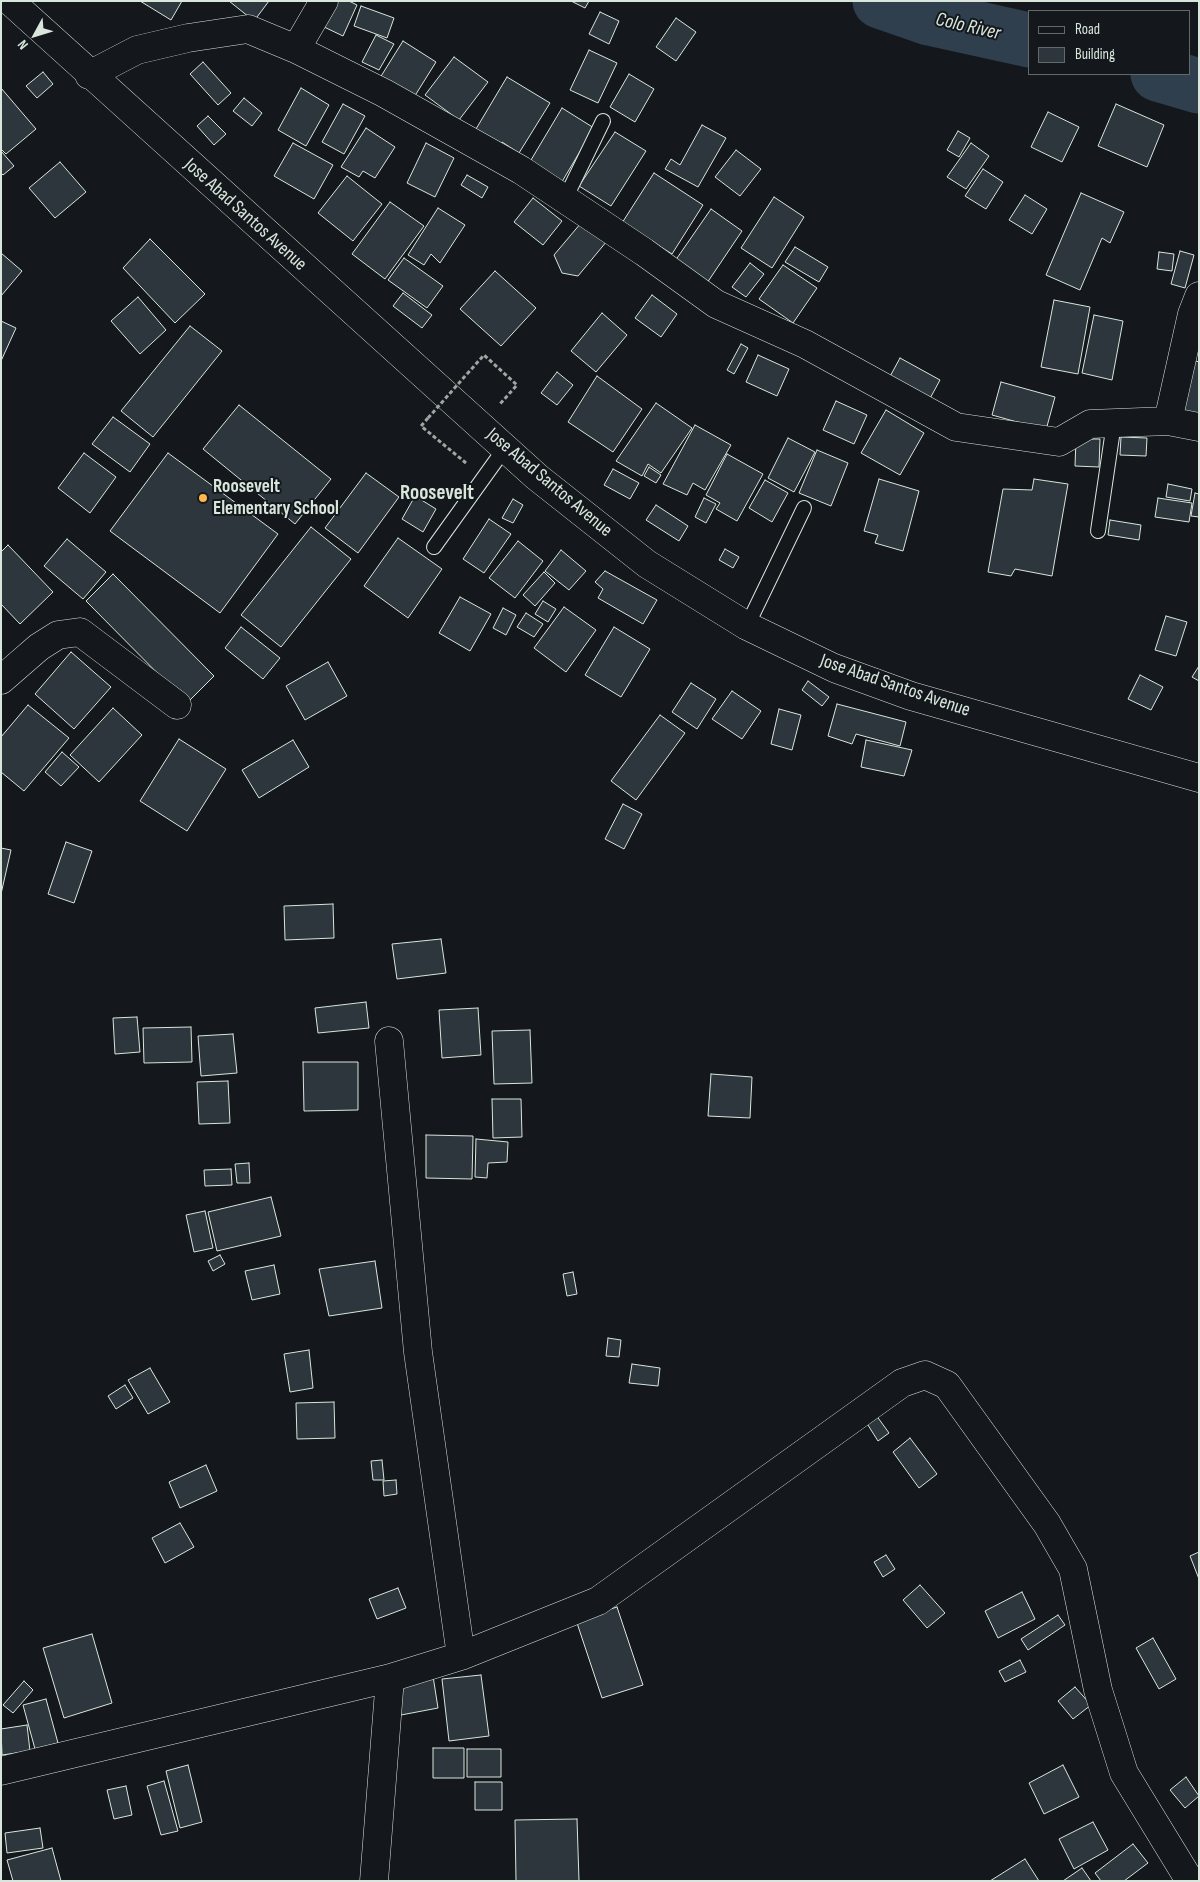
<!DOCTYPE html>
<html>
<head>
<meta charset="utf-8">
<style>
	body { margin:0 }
	#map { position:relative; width:1200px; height:1882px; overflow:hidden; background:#14181c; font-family:"Sofia Sans Condensed",sans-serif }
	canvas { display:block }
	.frame { position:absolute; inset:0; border:2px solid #d8e6dc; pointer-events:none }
	.legend { position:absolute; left:1028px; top:10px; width:162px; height:65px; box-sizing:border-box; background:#14181c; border:1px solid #626a69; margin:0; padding:6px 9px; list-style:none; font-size:15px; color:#d8e6dc }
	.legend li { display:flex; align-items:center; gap:10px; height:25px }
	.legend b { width:25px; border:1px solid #626a69 }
	.north { position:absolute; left:10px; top:10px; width:50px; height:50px; -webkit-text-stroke:4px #14181c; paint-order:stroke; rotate:231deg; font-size:14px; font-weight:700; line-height:20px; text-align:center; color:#d8e6dc }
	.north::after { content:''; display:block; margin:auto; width:18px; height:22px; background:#d8e6dc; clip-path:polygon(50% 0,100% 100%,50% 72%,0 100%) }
</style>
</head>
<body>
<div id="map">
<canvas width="1200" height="1882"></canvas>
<div class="frame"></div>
<ul class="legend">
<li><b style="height:6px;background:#14181c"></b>Road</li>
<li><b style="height:14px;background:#2c363c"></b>Building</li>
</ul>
<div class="north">N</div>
</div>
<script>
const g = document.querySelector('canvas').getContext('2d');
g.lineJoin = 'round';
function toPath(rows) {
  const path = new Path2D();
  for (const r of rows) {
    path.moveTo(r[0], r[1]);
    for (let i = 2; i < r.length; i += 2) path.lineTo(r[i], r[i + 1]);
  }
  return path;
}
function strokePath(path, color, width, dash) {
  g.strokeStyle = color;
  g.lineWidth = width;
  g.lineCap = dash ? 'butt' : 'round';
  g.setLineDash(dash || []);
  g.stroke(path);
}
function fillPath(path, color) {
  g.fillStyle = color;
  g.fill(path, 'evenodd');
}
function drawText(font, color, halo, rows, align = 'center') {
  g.font = font + ' "Sofia Sans Condensed",sans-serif';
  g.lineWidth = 4;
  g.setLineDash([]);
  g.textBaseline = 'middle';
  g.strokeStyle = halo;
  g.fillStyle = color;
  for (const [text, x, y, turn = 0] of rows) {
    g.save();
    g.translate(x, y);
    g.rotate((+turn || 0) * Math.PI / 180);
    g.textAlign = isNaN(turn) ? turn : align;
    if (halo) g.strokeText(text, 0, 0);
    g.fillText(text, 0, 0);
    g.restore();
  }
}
strokePath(toPath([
	[880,1,929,18,1029,40],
	[1158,74,1199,86]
]), '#2f3f4d', 55);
const building = toPath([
	[140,1,182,1,171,20,140,1],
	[229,1,269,1,254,21,229,1],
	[333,1,349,1,357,5,343,36,322,26,333,1],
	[571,1,589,1,585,8,571,1],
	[361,6,394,18,387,38,354,26,361,6],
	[600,12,619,21,609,44,589,34,600,12],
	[676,18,696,32,676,61,656,47,676,18],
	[376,35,394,44,379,70,362,62,376,35],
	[403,41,436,62,411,102,378,81,403,41],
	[589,50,617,63,598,103,570,90,589,50],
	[454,57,488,82,459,120,425,95,454,57],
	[203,62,231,93,218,105,190,74,203,62],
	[43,72,53,84,37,98,26,86,43,72],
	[629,74,654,89,635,122,610,107,629,74],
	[507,77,550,103,519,153,502,142,497,150,473,134,507,77],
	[1,88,36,129,6,154,1,149,1,88],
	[301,88,329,105,306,146,278,130,301,88],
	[244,98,262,113,252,126,233,111,244,98],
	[343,104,365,116,344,154,322,142,343,104],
	[1116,104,1164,125,1147,167,1098,146,1116,104],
	[562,108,594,128,560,185,528,165,562,108],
	[1048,112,1079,127,1062,162,1031,147,1048,112],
	[208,116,226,134,214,145,197,126,208,116],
	[702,125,726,138,698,187,665,169,671,159,680,165,702,125],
	[366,128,395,147,375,178,363,171,359,177,341,167,366,128],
	[958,131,970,138,959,157,947,150,958,131],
	[615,132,646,151,611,206,579,186,615,132],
	[293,143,333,165,314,199,274,176,293,143],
	[426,143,454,158,435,197,407,183,426,143],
	[971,143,989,156,966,189,947,177,971,143],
	[736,150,761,169,740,196,715,177,736,150],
	[1,151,14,166,3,175,1,173,1,151],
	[60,162,86,192,55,218,29,188,60,162],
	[983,169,1003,182,986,209,965,196,983,169],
	[654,173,703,205,672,254,622,223,654,173],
	[467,175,488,187,482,198,461,185,467,175],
	[347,176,382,204,353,241,318,213,347,176],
	[1081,193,1124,212,1110,243,1102,238,1080,290,1046,275,1081,193],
	[1025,195,1047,209,1032,234,1009,220,1025,195],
	[774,197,804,217,772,268,741,248,774,197],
	[533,198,562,221,543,245,514,222,533,198],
	[390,202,424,226,385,279,352,254,390,202],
	[438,208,465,225,440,263,431,254,424,265,408,255,438,208],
	[711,209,742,231,707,283,675,261,711,209],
	[581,223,607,241,578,276,562,273,554,255,581,223],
	[150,239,205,294,175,323,123,268,150,239],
	[795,247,828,267,819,282,785,262,795,247],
	[1180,251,1194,255,1185,288,1171,284,1180,251],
	[1159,252,1174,254,1172,271,1157,269,1159,252],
	[1,253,22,271,1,296,1,253],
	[404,258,443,286,427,308,388,280,404,258],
	[750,263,764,274,746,297,732,287,750,263],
	[783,265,817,288,793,323,759,299,783,265],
	[495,271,536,308,501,346,460,309,495,271],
	[403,293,432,315,422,328,393,306,403,293],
	[652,295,677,314,661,337,635,318,652,295],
	[138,297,166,330,140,354,111,321,138,297],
	[1054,300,1090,307,1078,374,1041,367,1054,300],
	[602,313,627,335,596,372,571,351,602,313],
	[1094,315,1123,321,1112,380,1082,373,1094,315],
	[1,321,16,328,1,361,1,321],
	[190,326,222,351,153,437,121,411,190,326],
	[741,344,748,348,734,374,727,370,741,344],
	[758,355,789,369,777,396,746,382,758,355],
	[900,358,940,380,927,404,887,382,900,358],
	[1193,360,1199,362,1199,420,1178,414,1193,360],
	[557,372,573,385,557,405,541,393,557,372],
	[597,376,642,409,613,452,568,422,597,376],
	[1001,382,1055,397,1046,430,992,415,1001,382],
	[836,401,867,415,854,444,823,430,836,401],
	[656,403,692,428,661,473,648,464,642,476,616,461,656,403],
	[239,405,331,479,295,524,203,449,239,405],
	[886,410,924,433,900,475,861,453,886,410],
	[113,417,150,444,130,472,92,444,113,417],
	[695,425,731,445,705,490,693,483,687,495,663,484,695,425],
	[1121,437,1147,438,1146,456,1120,455,1121,437],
	[788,438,815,452,794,492,768,478,788,438],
	[1076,439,1100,439,1099,467,1075,466,1076,439],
	[817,450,848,463,831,506,799,493,817,450],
	[84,453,116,477,90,513,58,488,84,453],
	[168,453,278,534,220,613,110,531,168,453],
	[727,454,763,474,737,521,716,509,720,503,706,495,727,454],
	[649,467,661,475,656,483,644,476,649,467],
	[613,469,639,483,630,499,604,485,613,469],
	[366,473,399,497,358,553,325,528,366,473],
	[879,479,919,491,903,551,875,543,878,535,864,531,879,479],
	[1034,479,1068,484,1052,576,1015,569,1011,576,988,572,1003,489,1032,490,1034,479],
	[765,480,788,493,772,522,749,508,765,480],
	[1168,484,1192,489,1190,501,1166,497,1168,484],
	[1195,493,1199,494,1199,517,1191,516,1195,493],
	[415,496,436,509,423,532,402,519,415,496],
	[704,498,716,504,706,523,695,517,704,498],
	[1158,498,1192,503,1189,522,1155,517,1158,498],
	[513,499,523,505,513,523,502,518,513,499],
	[656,505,688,526,679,541,646,520,656,505],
	[489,519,511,534,484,573,463,559,489,519],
	[1110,520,1141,525,1139,540,1108,535,1110,520],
	[311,527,351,559,281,647,241,615,311,527],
	[398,538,442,569,408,618,364,586,398,538],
	[67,539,106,572,83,599,44,566,67,539],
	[518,541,543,561,515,598,489,578,518,541],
	[8,545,53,592,20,624,1,604,1,552,8,545],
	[725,549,739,557,733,568,719,560,725,549],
	[561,550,586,571,569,590,545,571,561,550],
	[605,571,657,600,643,624,598,598,603,589,595,582,605,571],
	[544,572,555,583,535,606,523,595,544,572],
	[113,574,214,676,187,703,86,601,113,574],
	[460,597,491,614,470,651,439,633,460,597],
	[543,601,556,609,548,622,535,614,543,601],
	[564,607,596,630,566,672,534,648,564,607],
	[503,608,516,615,506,635,493,628,503,608],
	[526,613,543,624,534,637,517,627,526,613],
	[1166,616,1187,622,1176,656,1155,650,1166,616],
	[241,627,280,658,263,679,225,648,241,627],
	[614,627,650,649,621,697,585,675,614,627],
	[71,652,111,687,74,729,35,694,71,652],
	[328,662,347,696,305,720,286,686,328,662],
	[1199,666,1199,681,1192,677,1199,666],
	[1140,675,1163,687,1151,710,1128,699,1140,675],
	[808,681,829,697,822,706,802,690,808,681],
	[691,683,716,699,697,729,672,712,691,683],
	[732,691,761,711,742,739,712,719,732,691],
	[837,704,906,722,900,746,856,734,852,744,828,736,837,704],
	[28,705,69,738,24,791,1,772,1,737,28,705],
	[113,708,142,735,99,782,70,755,113,708],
	[779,709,801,715,792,750,771,744,779,709],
	[660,715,685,733,636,800,611,781,660,715],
	[179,739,226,769,187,831,140,801,179,739],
	[293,740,309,767,259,798,242,770,293,740],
	[866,740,912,750,904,776,861,767,866,740],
	[62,752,79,767,61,786,45,772,62,752],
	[623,804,642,814,624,849,605,839,623,804],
	[66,842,92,851,74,903,48,894,66,842],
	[1,848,11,850,1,894,1,848],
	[333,904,334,938,285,940,284,906,333,904],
	[441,939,446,973,397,979,392,944,441,939],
	[366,1002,369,1028,318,1033,315,1008,366,1002],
	[478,1008,481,1055,442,1058,439,1010,478,1008],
	[137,1017,140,1052,115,1054,113,1018,137,1017],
	[191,1027,192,1062,144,1063,143,1028,191,1027],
	[530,1030,532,1083,494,1084,492,1031,530,1030],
	[233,1034,237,1073,201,1076,198,1036,233,1034],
	[303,1062,358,1062,358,1110,304,1111,303,1062],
	[711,1074,752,1077,750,1118,708,1116,711,1074],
	[228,1081,230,1123,199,1124,197,1082,228,1081],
	[492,1099,521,1099,522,1137,493,1138,492,1099],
	[426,1135,473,1136,472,1179,426,1178,426,1135],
	[476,1139,508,1142,507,1162,488,1163,487,1178,475,1177,476,1139],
	[249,1163,250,1183,237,1183,235,1164,249,1163],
	[231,1169,232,1185,205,1186,204,1170,231,1169],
	[271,1197,281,1236,217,1251,208,1212,271,1197],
	[205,1211,213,1248,194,1252,186,1215,205,1211],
	[220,1255,225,1264,213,1271,208,1261,220,1255],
	[375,1261,382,1308,329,1316,319,1269,375,1261],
	[274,1265,280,1294,252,1300,245,1271,274,1265],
	[573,1272,577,1294,567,1296,563,1274,573,1272],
	[608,1338,621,1340,619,1357,606,1356,608,1338],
	[309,1350,313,1388,290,1392,284,1354,309,1350],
	[632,1364,660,1368,658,1386,629,1383,632,1364],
	[150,1368,170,1402,148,1414,128,1380,150,1368],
	[125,1385,133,1398,116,1409,108,1396,125,1385],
	[334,1402,335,1438,297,1439,296,1403,334,1402],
	[876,1415,889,1433,878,1441,866,1422,876,1415],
	[910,1438,937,1474,919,1488,893,1452,910,1438],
	[382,1460,384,1480,373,1480,371,1461,382,1460],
	[206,1465,217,1491,180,1508,169,1482,206,1465],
	[396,1480,397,1494,384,1496,383,1481,396,1480],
	[180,1523,194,1547,165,1563,152,1538,180,1523],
	[1199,1552,1199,1579,1190,1556,1199,1552],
	[886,1555,895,1569,883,1577,874,1562,886,1555],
	[920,1585,945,1613,927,1628,903,1600,920,1585],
	[398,1588,406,1608,377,1619,369,1599,398,1588],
	[1022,1592,1035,1619,998,1638,985,1611,1022,1592],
	[617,1607,643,1685,602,1698,576,1620,617,1607],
	[1058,1615,1065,1625,1028,1650,1021,1639,1058,1615],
	[92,1634,112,1703,64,1718,43,1648,92,1634],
	[1153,1638,1176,1679,1159,1689,1136,1648,1153,1638],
	[1020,1660,1026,1672,1005,1682,999,1671,1020,1660],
	[481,1675,489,1736,449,1741,442,1679,481,1675],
	[433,1676,438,1708,401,1715,396,1682,433,1676],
	[24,1681,33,1690,13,1713,3,1705,24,1681],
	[1075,1687,1091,1705,1073,1719,1058,1701,1075,1687],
	[46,1699,58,1743,35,1749,23,1705,46,1699],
	[27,1725,30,1751,2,1755,1,1729,27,1725],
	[433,1748,464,1748,464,1778,433,1778,433,1748],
	[467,1749,501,1749,501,1777,467,1777,467,1749],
	[188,1765,202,1822,180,1828,166,1771,188,1765],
	[1063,1765,1079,1797,1044,1814,1029,1783,1063,1765],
	[1186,1777,1199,1796,1185,1808,1170,1790,1186,1777],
	[164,1781,178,1831,161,1835,147,1786,164,1781],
	[475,1782,502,1782,502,1810,475,1810,475,1782],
	[126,1786,132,1815,114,1819,107,1790,126,1786],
	[577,1819,579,1881,516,1881,515,1820,577,1819],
	[1093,1822,1108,1850,1074,1869,1059,1839,1093,1822],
	[40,1828,43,1848,7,1853,5,1833,40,1828],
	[1133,1844,1148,1863,1124,1881,1101,1881,1095,1873,1133,1844],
	[52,1848,61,1881,13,1881,7,1860,52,1848],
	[1025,1859,1039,1881,990,1881,1025,1859],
	[1082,1868,1091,1881,1063,1881,1082,1868]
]);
fillPath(building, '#2c363c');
strokePath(building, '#d8e6dc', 1);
const service = toPath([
	[565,199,603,121],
	[1098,531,1114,423],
	[434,547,505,448],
	[747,626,804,508]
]);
const minor = toPath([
	[296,49,324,1],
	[89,75,137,50,188,38,248,29,296,49,384,93,521,170,644,252,716,304,805,344,956,427,1059,442,1090,424,1168,421,1199,427],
	[1168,421,1192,314,1199,296],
	[1,680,39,647,58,635,80,632,177,705],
	[389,1041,418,1352,461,1656],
	[1,1771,390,1678,461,1656,598,1601,902,1383,925,1375,947,1385,1047,1524,1073,1569,1098,1690,1124,1773,1190,1881],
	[374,1881,390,1678]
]);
const trunk = toPath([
	[10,1,537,477,647,564,747,626,834,668,911,696,1199,778]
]);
strokePath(service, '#d8e6dc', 16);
strokePath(minor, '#d8e6dc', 29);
strokePath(trunk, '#d8e6dc', 29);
strokePath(toPath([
	[467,374,484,355,517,385,500,404],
	[428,418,421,426,466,463]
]), '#9da8a2', 3, [4, 2.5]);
strokePath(service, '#14181c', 14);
strokePath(minor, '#14181c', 28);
strokePath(trunk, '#14181c', 28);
strokePath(toPath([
	[428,418,467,374]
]), '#9da8a2', 3, [4, 2.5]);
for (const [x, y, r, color] of [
	[203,498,5,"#ffb74d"]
]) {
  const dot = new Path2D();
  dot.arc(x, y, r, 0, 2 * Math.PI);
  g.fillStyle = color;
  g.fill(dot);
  strokePath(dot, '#14181c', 2);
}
drawText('19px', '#d8e6dc', '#14181c', [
	["Jose Abad Santos Avenue",245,215,42],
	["Jose Abad Santos Avenue",549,483,40],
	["Jose Abad Santos Avenue",895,686,19]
]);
drawText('bold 19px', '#d8e6dc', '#14181c', [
	["Roosevelt",213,487],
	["Elementary School",213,509]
], 'left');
drawText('italic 20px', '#d8e6dc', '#14181c', [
	["Colo River",968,27,13]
]);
drawText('bold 21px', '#d8e6dc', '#14181c', [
	["Roosevelt",437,494]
]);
</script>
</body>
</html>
